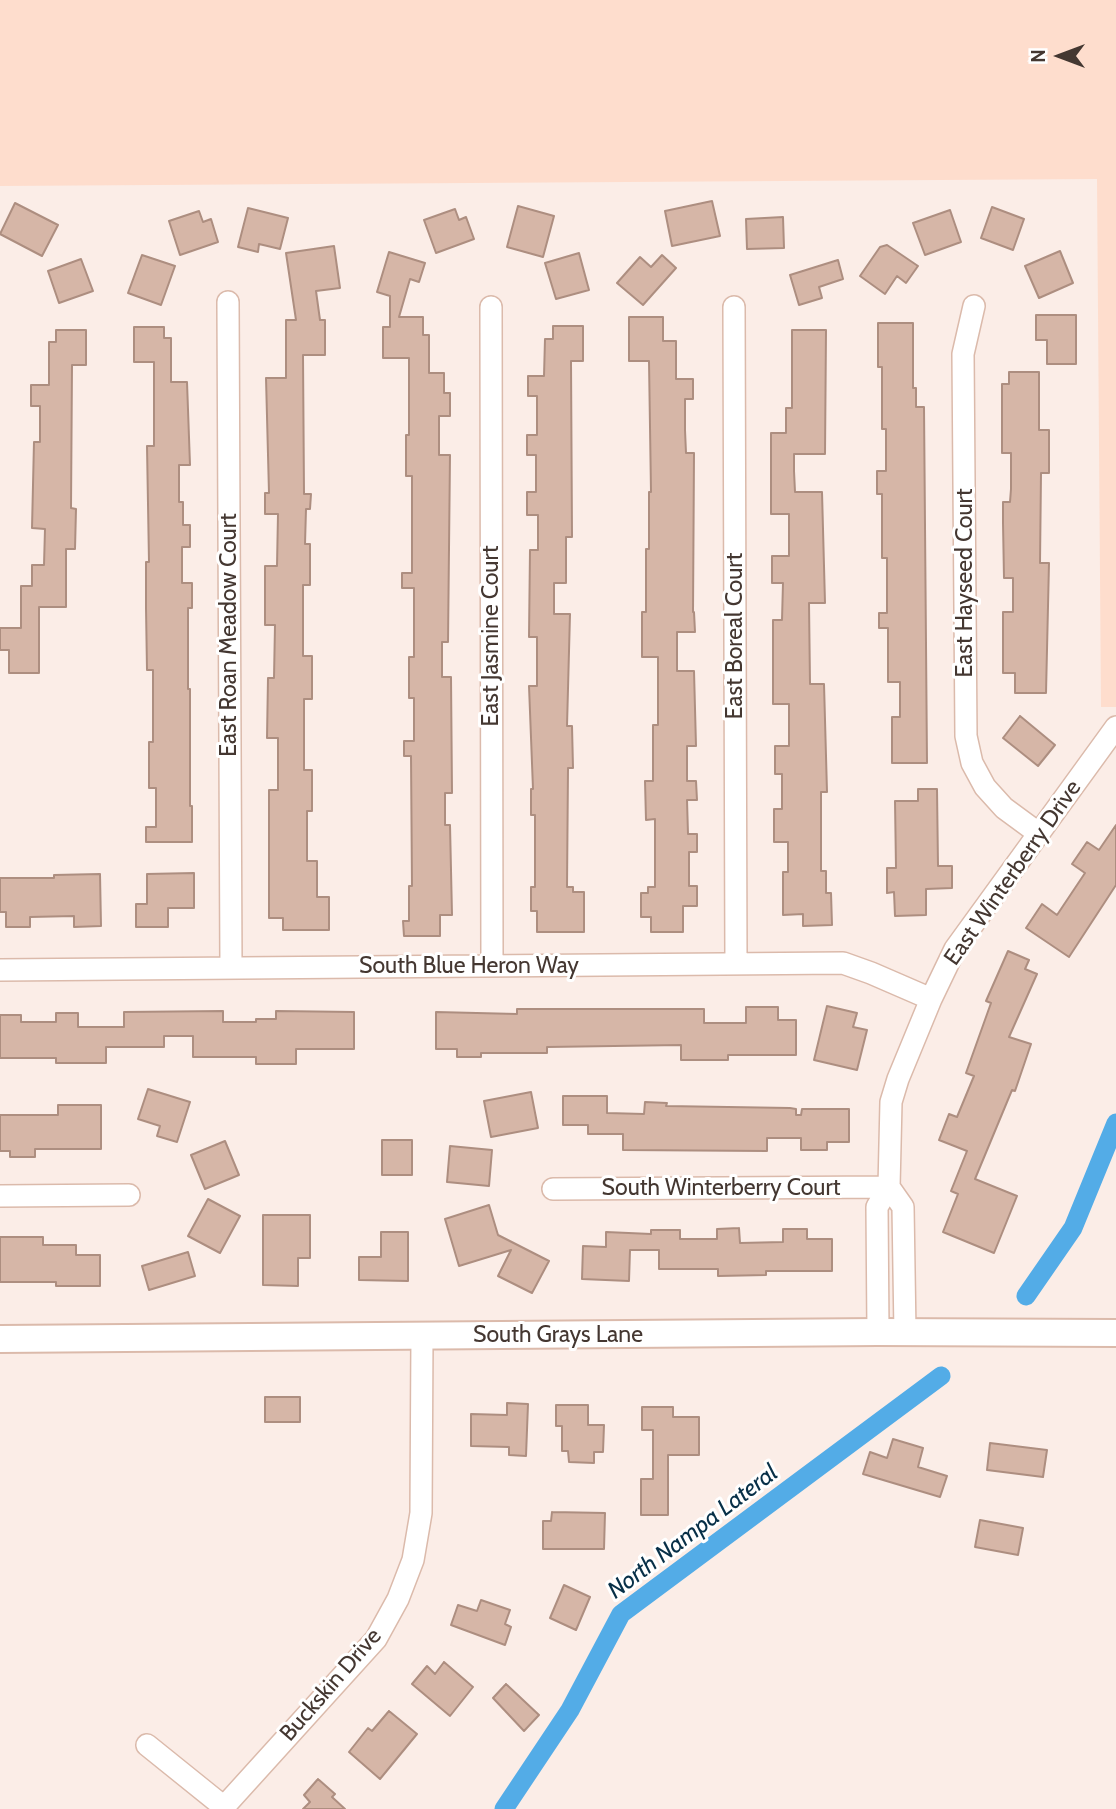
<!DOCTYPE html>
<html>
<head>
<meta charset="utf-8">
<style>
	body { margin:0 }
	#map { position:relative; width:1116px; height:1809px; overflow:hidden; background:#fbede7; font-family:Cabin,sans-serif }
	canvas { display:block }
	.north { position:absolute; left:1025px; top:21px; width:70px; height:70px; -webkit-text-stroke:5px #fff; paint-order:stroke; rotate:270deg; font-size:19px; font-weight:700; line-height:28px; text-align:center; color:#443731 }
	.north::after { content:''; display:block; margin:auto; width:24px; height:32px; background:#443731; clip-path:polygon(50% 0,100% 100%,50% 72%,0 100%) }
</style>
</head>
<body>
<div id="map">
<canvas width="1116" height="1809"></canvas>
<div class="north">N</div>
</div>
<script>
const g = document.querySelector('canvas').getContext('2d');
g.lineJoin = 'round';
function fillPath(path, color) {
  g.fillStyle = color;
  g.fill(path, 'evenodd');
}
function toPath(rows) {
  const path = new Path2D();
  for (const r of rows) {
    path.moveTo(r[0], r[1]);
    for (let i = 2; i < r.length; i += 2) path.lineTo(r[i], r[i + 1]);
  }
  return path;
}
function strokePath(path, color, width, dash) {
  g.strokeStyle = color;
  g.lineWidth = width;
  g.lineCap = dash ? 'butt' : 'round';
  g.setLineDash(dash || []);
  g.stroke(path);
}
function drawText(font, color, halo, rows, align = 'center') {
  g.font = font + ' Cabin,sans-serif';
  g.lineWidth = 6;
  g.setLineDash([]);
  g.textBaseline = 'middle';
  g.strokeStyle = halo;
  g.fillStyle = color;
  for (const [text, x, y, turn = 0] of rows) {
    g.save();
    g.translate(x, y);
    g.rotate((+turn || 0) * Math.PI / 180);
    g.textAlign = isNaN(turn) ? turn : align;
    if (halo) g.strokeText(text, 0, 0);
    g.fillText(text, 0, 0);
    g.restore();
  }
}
fillPath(toPath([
	[0,0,1116,0,1116,707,1101,707,1097,179,0,186]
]), '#feddcd');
strokePath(toPath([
	[1026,1296,1073,1228,1116,1123],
	[504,1809,570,1710,621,1614,941,1376]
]), '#53ace7', 19);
const building = toPath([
	[712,201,720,236,672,246,665,211,712,201],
	[15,203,58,225,42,256,0,234,15,203],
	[518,206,554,216,543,257,507,247,518,206],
	[992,207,1024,219,1013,250,981,238,992,207],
	[248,208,288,218,280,249,259,244,258,252,238,247,248,208],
	[455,209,459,220,466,217,474,239,436,253,424,220,455,209],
	[950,210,961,242,925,255,913,223,950,210],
	[199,211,203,222,211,219,218,242,180,255,169,221,199,211],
	[783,217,784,248,747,249,746,219,783,217],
	[887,245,918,266,906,283,897,276,885,294,860,276,880,247,887,245],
	[334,246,340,288,316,291,320,320,325,320,325,355,303,355,304,494,311,494,310,509,306,509,305,544,310,544,310,585,303,585,303,656,312,656,312,699,304,699,304,770,312,770,312,811,307,811,307,861,317,861,317,897,329,897,329,930,283,930,283,918,269,918,269,790,278,790,278,738,267,738,268,678,274,678,275,625,265,625,265,566,277,566,278,514,265,514,265,493,269,493,266,378,286,378,286,320,296,320,286,253,334,246],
	[1060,251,1073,283,1039,298,1025,266,1060,251],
	[389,252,425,263,419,282,410,279,399,317,423,317,423,335,429,335,429,373,444,373,444,393,450,393,450,416,439,416,439,455,450,455,448,642,442,642,442,677,451,677,452,793,445,793,445,825,450,825,452,915,440,915,440,936,404,936,403,921,409,921,409,886,412,886,411,756,404,756,404,741,414,741,414,698,409,698,409,657,414,657,414,588,402,588,402,573,412,573,412,476,406,476,406,435,409,435,409,358,383,358,383,327,390,327,390,296,377,292,389,252],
	[579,253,589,290,556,299,545,263,579,253],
	[142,255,175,266,161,305,128,293,142,255],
	[662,255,676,268,643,305,617,283,640,257,651,267,662,255],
	[81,259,93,291,59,303,48,271,81,259],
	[838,260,843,279,819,287,822,298,799,305,790,275,838,260],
	[1036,315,1076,315,1076,364,1047,364,1047,340,1036,340,1036,315],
	[629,317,663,317,663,341,676,341,676,379,693,379,693,399,685,399,685,430,686,453,694,453,693,612,694,612,695,632,677,632,677,671,694,671,696,746,687,746,687,781,696,781,697,800,687,800,688,834,697,834,697,852,689,852,689,886,697,886,697,906,683,906,683,932,651,932,651,917,641,917,641,893,648,893,648,887,655,887,655,819,646,820,645,781,653,781,653,725,658,725,658,657,642,657,642,612,646,612,646,549,649,549,649,492,651,492,649,361,629,361,629,317],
	[878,323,913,323,913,388,916,388,916,407,924,407,927,763,892,763,892,717,900,717,900,682,888,682,888,628,879,628,879,613,887,613,887,558,882,558,882,494,877,494,877,471,886,471,886,429,882,429,882,367,878,367,878,323],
	[553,326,583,326,583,361,571,361,572,537,566,537,566,583,554,583,554,614,570,614,567,726,572,726,573,768,568,768,567,887,573,887,573,892,584,892,584,932,537,932,537,911,531,911,531,887,535,887,535,815,531,815,531,789,533,789,529,686,537,686,537,637,529,637,530,550,538,550,538,515,527,515,527,492,536,492,536,455,527,455,527,435,537,435,537,396,528,396,528,376,544,376,545,339,553,339,553,326],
	[134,327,164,327,164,338,171,338,171,382,187,382,190,465,179,465,179,502,183,502,183,525,190,525,190,547,182,547,182,583,192,583,192,608,188,608,188,689,190,689,190,806,192,806,192,842,146,842,146,827,156,827,156,788,149,788,149,742,153,742,153,670,147,670,146,608,146,562,149,562,147,446,154,446,154,362,134,362,134,327],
	[56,330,86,330,86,365,72,365,71,508,76,509,75,549,66,549,66,607,39,607,39,673,9,673,9,650,0,650,0,628,21,628,21,586,32,586,32,565,44,565,45,529,32,528,34,442,40,442,40,406,31,406,31,385,49,385,49,342,56,342,56,330],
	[792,330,826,330,825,454,794,454,794,471,795,492,822,492,825,603,809,603,810,684,824,684,827,792,821,792,821,871,826,871,826,893,831,893,832,925,803,926,803,914,783,915,783,872,788,872,788,842,774,842,774,809,782,809,782,774,775,774,775,746,789,746,789,704,773,704,773,620,782,620,783,583,772,583,772,556,789,556,789,514,771,514,771,433,786,433,786,408,792,408,792,330],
	[1009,372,1039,372,1039,430,1049,430,1049,473,1041,473,1040,563,1049,563,1046,693,1015,693,1015,673,1003,673,1003,612,1013,612,1013,578,1004,578,1003,523,1003,502,1010,502,1011,489,1011,453,1002,453,1002,384,1009,384,1009,372],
	[1020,716,1055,745,1038,766,1003,738,1020,716],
	[918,789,937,789,938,866,952,866,952,888,926,889,926,915,895,916,894,892,887,893,887,868,896,868,895,801,918,801,918,789],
	[1116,825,1116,885,1069,957,1026,928,1042,904,1057,915,1085,873,1072,864,1087,842,1099,850,1116,825],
	[194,873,194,908,168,908,168,927,136,927,136,904,147,904,147,874,194,873],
	[100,874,101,926,74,927,74,916,30,917,30,927,6,927,6,912,0,912,0,878,54,878,54,875,100,874],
	[1008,951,1029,960,1025,969,1037,974,1009,1037,1031,1044,1015,1091,1012,1090,975,1179,1017,1196,994,1253,943,1232,958,1194,951,1191,967,1151,939,1140,949,1114,957,1117,974,1076,966,1073,991,1003,986,1001,1008,951],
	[827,1006,857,1013,853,1027,867,1030,857,1070,814,1060,827,1006],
	[746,1007,778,1007,778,1020,796,1020,796,1055,728,1055,728,1060,681,1060,681,1045,547,1047,547,1053,481,1053,481,1057,457,1057,457,1049,436,1049,436,1012,517,1014,517,1009,704,1009,704,1023,746,1023,746,1007],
	[223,1011,223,1022,256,1022,256,1019,276,1019,276,1011,354,1012,354,1049,296,1049,296,1064,256,1064,256,1057,193,1057,193,1036,164,1036,164,1047,106,1047,106,1063,56,1063,56,1058,0,1058,0,1015,21,1015,21,1022,56,1022,56,1013,78,1013,78,1027,124,1027,124,1012,223,1011],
	[148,1089,190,1102,177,1142,157,1136,160,1126,138,1119,148,1089],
	[531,1092,538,1128,491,1137,484,1101,531,1092],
	[563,1096,607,1096,607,1113,644,1114,645,1102,667,1103,666,1106,790,1108,796,1109,796,1115,801,1115,802,1109,849,1109,849,1142,827,1142,827,1150,801,1150,801,1138,767,1138,767,1151,623,1150,623,1134,588,1134,588,1125,563,1125,563,1096],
	[58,1105,101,1105,101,1149,35,1149,35,1157,10,1157,10,1151,0,1151,0,1115,58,1115,58,1105],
	[382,1140,412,1140,412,1175,382,1175,382,1140],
	[225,1141,239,1175,205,1189,191,1155,225,1141],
	[450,1146,492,1150,489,1186,447,1182,450,1146],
	[208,1199,240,1216,220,1253,188,1236,208,1199],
	[489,1205,498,1235,549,1261,532,1293,498,1276,511,1250,459,1266,445,1219,489,1205],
	[263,1215,310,1215,310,1258,298,1258,298,1286,263,1285,263,1215],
	[739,1228,740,1243,783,1242,783,1229,807,1229,807,1239,832,1239,832,1271,766,1271,766,1275,718,1276,718,1269,659,1269,659,1250,630,1250,629,1281,582,1279,583,1246,606,1247,606,1232,651,1234,651,1230,680,1230,680,1239,717,1239,717,1229,739,1228],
	[381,1232,408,1232,408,1281,359,1280,359,1257,381,1257,381,1232],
	[0,1237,43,1237,43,1245,76,1245,76,1255,100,1255,100,1286,56,1286,56,1282,0,1282,0,1237],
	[188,1252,195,1276,149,1290,142,1266,188,1252],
	[265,1397,300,1397,300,1422,265,1422,265,1397],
	[507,1403,528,1404,526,1456,509,1455,509,1447,471,1446,471,1414,507,1415,507,1403],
	[556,1405,588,1405,588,1425,604,1425,603,1452,594,1452,594,1463,569,1462,568,1451,562,1451,562,1426,556,1426,556,1405],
	[642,1407,673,1407,673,1417,699,1417,699,1455,668,1455,668,1515,641,1515,641,1479,653,1479,653,1430,642,1430,642,1407],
	[893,1439,923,1448,918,1467,947,1476,940,1497,863,1474,870,1452,887,1458,893,1439],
	[990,1443,1047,1450,1043,1477,987,1470,990,1443],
	[552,1512,605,1513,604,1549,543,1549,543,1521,551,1521,552,1512],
	[980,1520,1023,1528,1018,1555,975,1547,980,1520],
	[564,1585,590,1597,576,1630,550,1618,564,1585],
	[481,1600,510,1610,505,1624,511,1627,505,1645,451,1625,458,1605,477,1611,481,1600],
	[444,1662,473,1687,450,1716,412,1684,427,1666,435,1674,444,1662],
	[506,1684,539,1715,524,1731,493,1698,506,1684],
	[389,1711,417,1734,380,1779,349,1752,368,1728,372,1731,389,1711],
	[318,1779,335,1794,332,1797,345,1809,303,1809,310,1802,304,1795,318,1779]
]);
fillPath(building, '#d6b6a7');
strokePath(building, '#ad8e80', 2);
const minor = toPath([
	[228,302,231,968],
	[974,306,963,354,966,736,972,763,985,787,1004,808,1038,833],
	[491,307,492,966],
	[734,307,736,964],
	[0,970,843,963,871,973,931,999],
	[553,1189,889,1187,891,1102,898,1079,931,999,955,949,1116,727],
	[0,1196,129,1195],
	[878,1332,877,1207,889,1187,903,1207,905,1333],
	[147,1745,224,1807],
	[222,1809,376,1639,398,1599,413,1560,421,1513,422,1336]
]);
const tertiary = toPath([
	[0,1339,878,1332,1116,1333]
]);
strokePath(minor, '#dbbaab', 24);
strokePath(tertiary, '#dbbaab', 30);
strokePath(minor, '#fff', 21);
strokePath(tertiary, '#fff', 26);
drawText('23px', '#443731', '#fff', [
	["East Hayseed Court",965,583,-90],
	["East Roan Meadow Court",229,635,-90],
	["East Jasmine Court",491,636,-90],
	["East Boreal Court",735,636,-90],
	["East Winterberry Drive",1013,873,-55],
	["South Blue Heron Way",469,966],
	["South Winterberry Court",721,1188],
	["South Grays Lane",558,1335],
	["Buckskin Drive",331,1685,-49]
]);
drawText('italic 24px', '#072f47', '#fff', [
	["North Nampa Lateral",693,1532,-37]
]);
</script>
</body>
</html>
